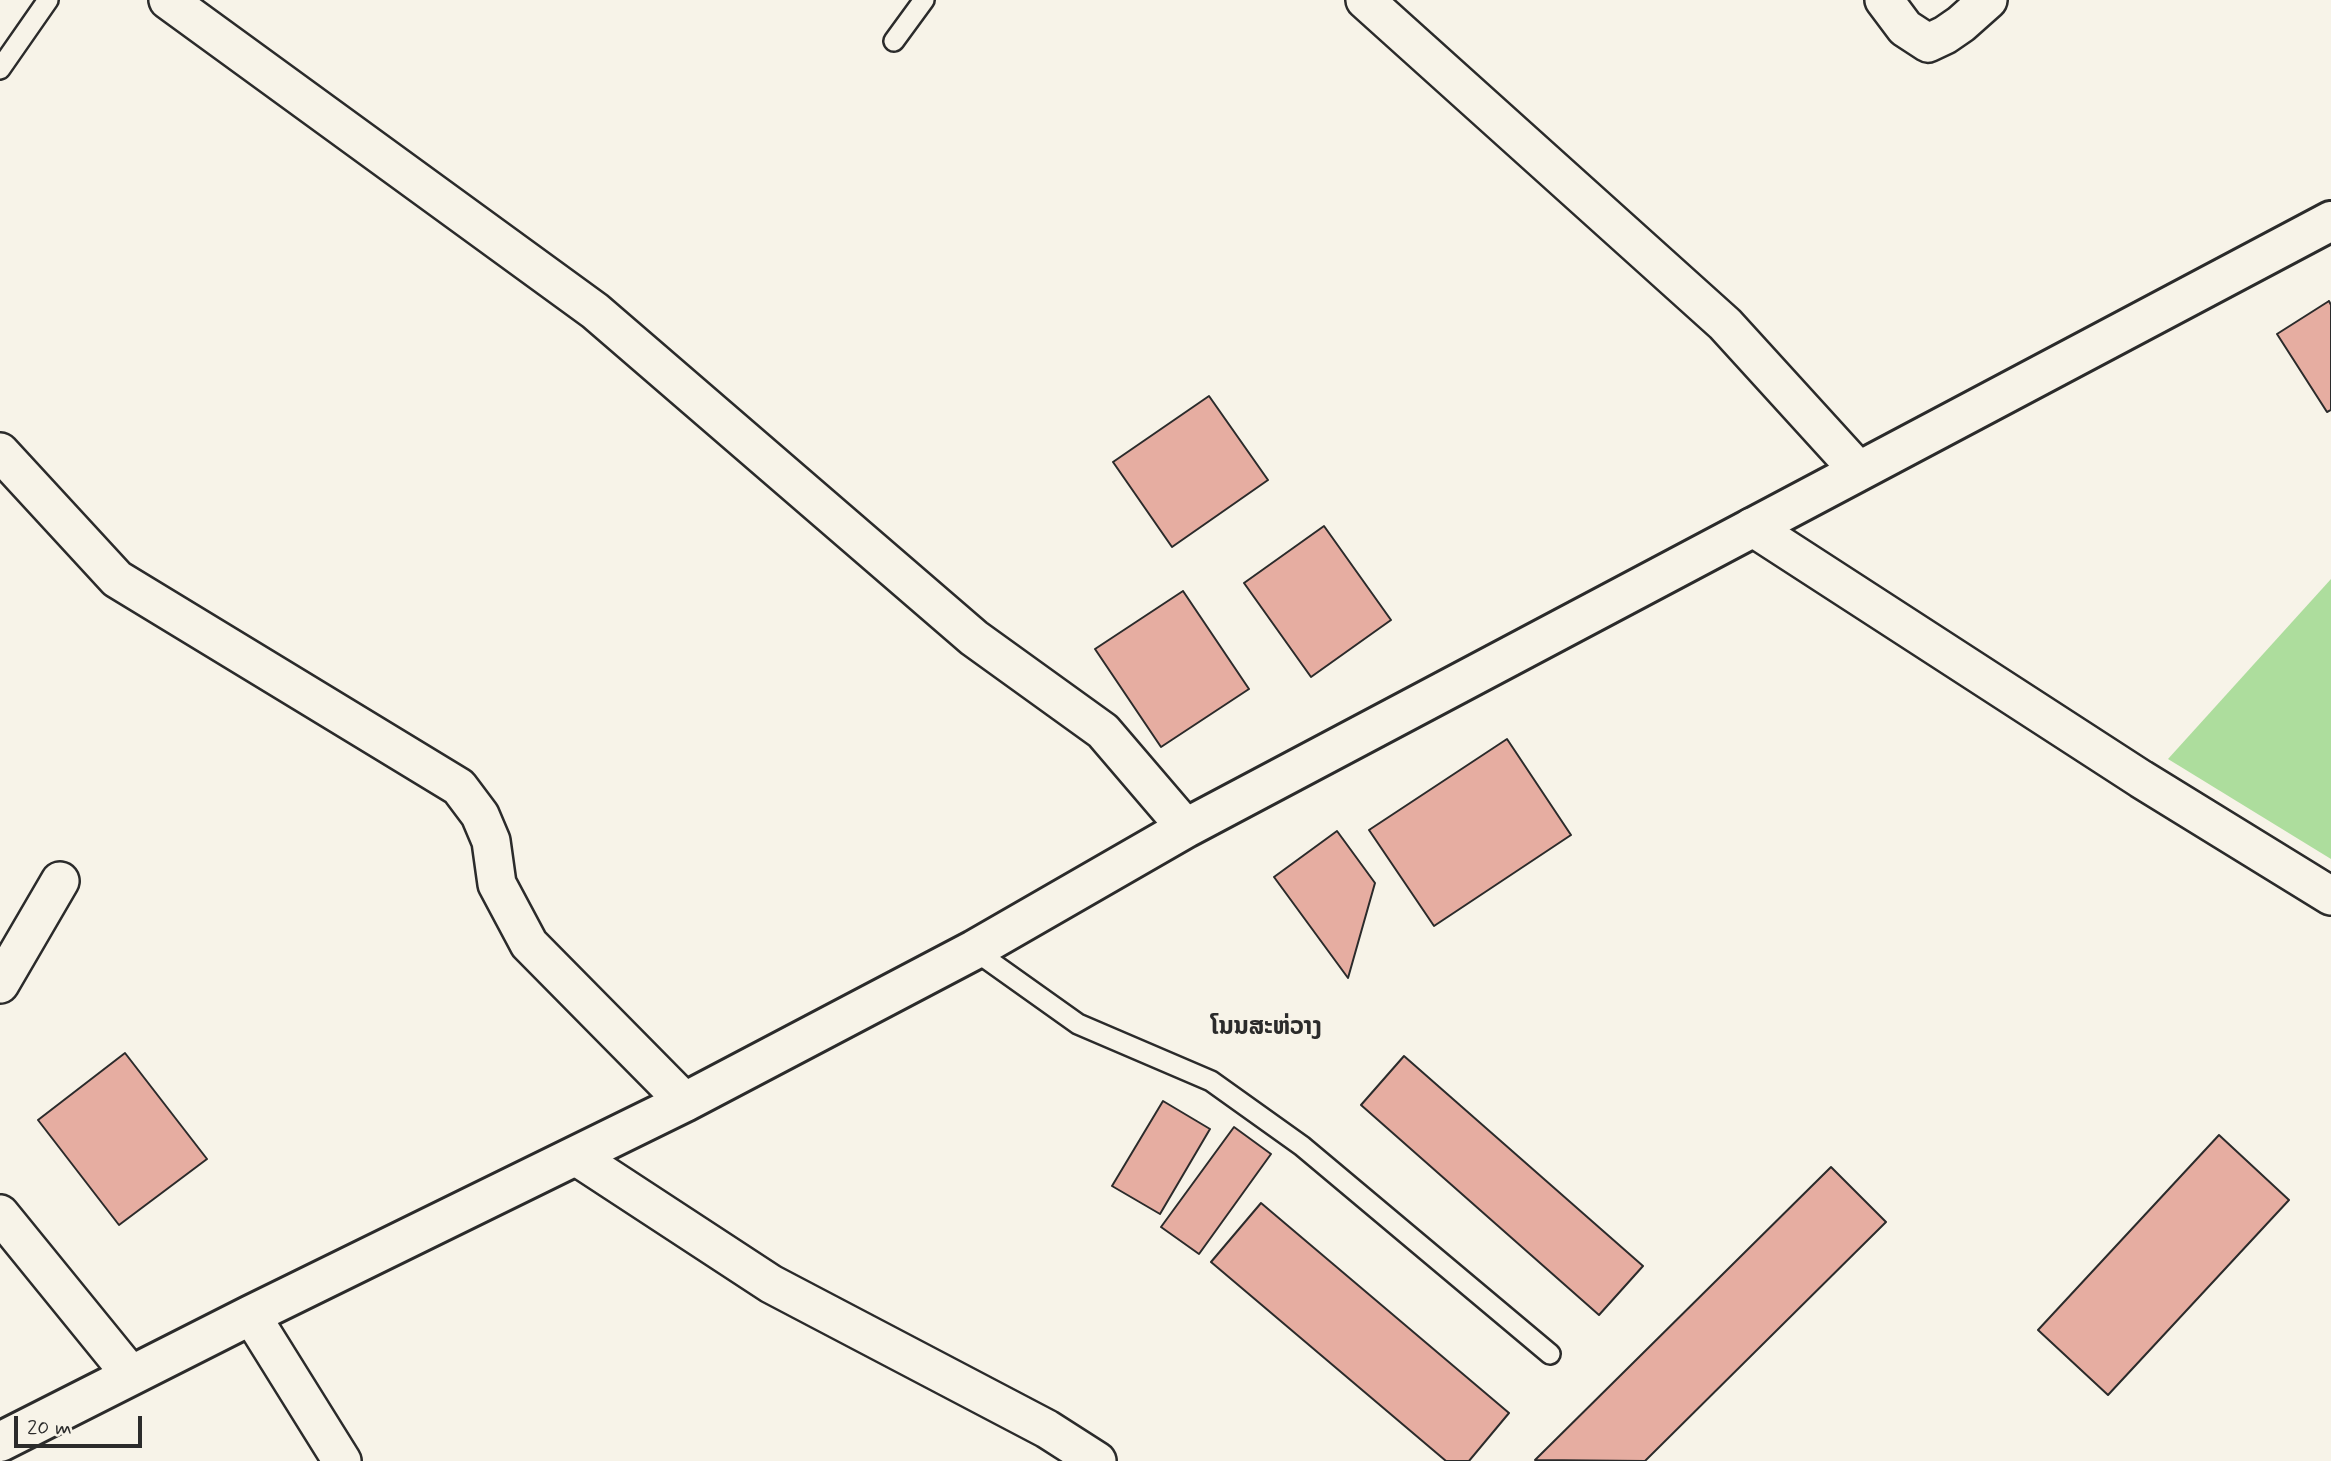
<!DOCTYPE html>
<html>
<head>
<meta charset="utf-8">
<style>
  body { margin:0 }
  #map { position:relative; width:2331px; height:1461px; overflow:hidden; background:#f7f3e8; font-family:Mynerve,sans-serif }
  canvas { display:block }
  .scale { position:absolute; left:14px; top:1416px; width:128px; height:32px; box-sizing:border-box; border:4px solid #2b2b2b; border-top:0; padding-left:9px; font-size:21px; line-height:24px; white-space:nowrap; color:#2b2b2b; -webkit-text-stroke:5px #f7f3e8; paint-order:stroke }
</style>
</head>
<body>
<div id="map">
<canvas width="2331" height="1461"></canvas>
<div class="scale">20 m</div>
</div>
<script>
const ctx = document.querySelector('canvas').getContext('2d');
ctx.lineJoin = 'round';
function paint(path, color) { ctx.fillStyle = color; ctx.fill(path, 'evenodd'); }
const shape = rows => new Path2D(rows.map(r => 'M' + r).join(''));
function strokePath(path, color, width, dash) { ctx.strokeStyle = color; ctx.lineWidth = width; ctx.lineCap = dash ? 'butt' : 'round'; ctx.setLineDash(dash || []); ctx.stroke(path); }
function label(font, color, halo, rows, align = 'center') {
  ctx.font = font + ' Mynerve,"Noto Sans Lao",sans-serif'; ctx.lineWidth = 5; ctx.setLineDash([]); ctx.textBaseline = 'middle'; ctx.strokeStyle = halo; ctx.fillStyle = color; for (const [text, x, y, turn = 0] of rows) {
    ctx.save(); ctx.translate(x, y); ctx.rotate((+turn || 0) * Math.PI / 180); ctx.textAlign = isNaN(turn) ? turn : align; if (halo) ctx.strokeText(text, 0, 0); ctx.fillText(text, 0, 0); ctx.restore();
  }
}
paint(shape([
  [2331,579,2331,859,2168,759]
]), '#addd9d');
const building = shape([
  [2329,301,2331,305,2331,410,2327,412,2277,334,2329,301],
  [1209,396,1268,480,1172,547,1113,462,1209,396],
  [1324,526,1391,620,1311,677,1244,583,1324,526],
  [1183,591,1249,689,1161,747,1095,649,1183,591],
  [1507,739,1571,835,1434,926,1369,830,1507,739],
  [1337,831,1375,883,1348,978,1274,877,1337,831],
  [125,1053,207,1159,119,1225,38,1120,125,1053],
  [1404,1056,1643,1266,1599,1315,1361,1105,1404,1056],
  [1163,1101,1210,1129,1160,1214,1112,1186,1163,1101],
  [1234,1127,1271,1154,1199,1254,1161,1227,1234,1127],
  [2219,1135,2289,1200,2108,1395,2038,1330,2219,1135],
  [1831,1167,1886,1222,1645,1461,1535,1460,1831,1167],
  [1261,1203,1509,1413,1469,1461,1446,1461,1211,1262,1261,1203]
]);
paint(building, '#e6ada1');
strokePath(building, '#2b2b2b', 2);
const service = shape([
  [894,41,924,0],
  [0,69,48,0],
  [974,950,1078,1024,1211,1081,1302,1146,1550,1354]
]);
const minor = shape([
  [168,0,595,311,974,638,1103,731,1186,828],
  [1365,0,1725,324,1858,470],
  [1884,0,1905,28,1928,43,1945,35,1961,24,1988,0],
  [0,452,117,579,459,787,480,815,491,841,497,884,529,944,685,1102],
  [1752,527,2141,779,2331,896],
  [0,984,60,881],
  [577,1157,771,1284,1047,1429,1097,1461],
  [0,1214,131,1375],
  [251,1315,342,1461]
]);
const secondary = shape([
  [0,1442,251,1315,685,1102,974,950,1186,828,2331,221]
]);
strokePath(service, '#2b2b2b', 24);
strokePath(minor, '#2b2b2b', 42);
strokePath(secondary, '#2b2b2b', 44);
strokePath(service, '#f7f3e8', 19);
strokePath(minor, '#f7f3e8', 37);
strokePath(secondary, '#f7f3e8', 38);
label('bold 24px', '#2b2b2b', '#f7f3e8', [
  ["ໂນນສະຫ່ວາງ",1266,1029]
]);
</script>
</body>
</html>
